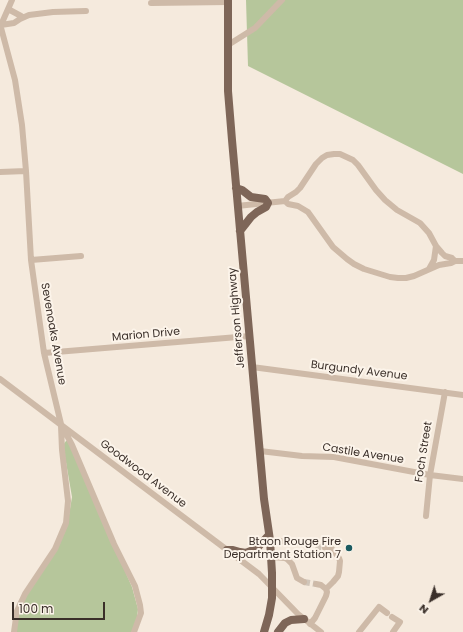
<!DOCTYPE html>
<html>
<head>
<meta charset="utf-8">
<style>
  body { margin:0 }
  #map { position:relative; width:463px; height:632px; overflow:hidden; background:#f5eadd; font-family:Poppins,sans-serif }
  canvas { display:block }
  .north { position:absolute; left:411px; top:580px; width:40px; height:40px; -webkit-text-stroke:3px #fcf4ea; paint-order:stroke; rotate:219deg; font-size:11px; font-weight:700; line-height:16px; text-align:center; color:#3a2f29 }
  .north::after { content:''; display:block; margin:auto; width:14px; height:18px; background:#3a2f29; clip-path:polygon(50% 0,100% 100%,50% 72%,0 100%) }
  .scale { position:absolute; left:12px; top:602px; width:93px; height:18px; box-sizing:border-box; border:2px solid #3a2f29; border-top:0; padding-left:5px; font-size:12px; line-height:14px; white-space:nowrap; color:#3a2f29; -webkit-text-stroke:3px #fcf4ea; paint-order:stroke }
</style>
</head>
<body>
<div id="map">
<canvas width="463" height="632"></canvas>
<div class="north">N</div>
<div class="scale">100 m</div>
</div>
<script>
const ctx = document.querySelector('canvas').getContext('2d');
ctx.lineJoin = 'round';
function paint(path, color) { ctx.fillStyle = color; ctx.fill(path, 'evenodd'); }
const shape = rows => new Path2D(rows.map(r => 'M' + r).join(''));
function strokePath(path, color, width, dash) { ctx.strokeStyle = color; ctx.lineWidth = width; ctx.lineCap = dash ? 'butt' : 'round'; ctx.setLineDash(dash || []); ctx.stroke(path); }
function label(font, color, halo, rows, align = 'center') {
  ctx.font = font + ' Poppins,sans-serif'; ctx.lineWidth = 4; ctx.setLineDash([]); ctx.textBaseline = 'middle'; ctx.strokeStyle = halo; ctx.fillStyle = color; for (const [text, x, y, turn = 0] of rows) {
    ctx.save(); ctx.translate(x, y); ctx.rotate((+turn || 0) * Math.PI / 180); ctx.textAlign = isNaN(turn) ? turn : align; if (halo) ctx.strokeText(text, 0, 0); ctx.fillText(text, 0, 0); ctx.restore();
  }
}
paint(shape([
  [246,0,463,0,463,174,248,66],
  [66,441,68,441,132,587,138,609,137,619,132,632,16,632,18,617,26,596,58,547,67,527,72,497,63,445]
]), '#b6c69b');
strokePath(shape([
  [307,544,325,548],
  [304,582,316,584]
]), '#d0c5b9', 6, [6, 3]);
strokePath(shape([
  [151,3,228,2],
  [8,9,21,16,20,19],
  [0,24,15,80,22,125,26,171,31,260,44,353,61,424,72,445,114,544,135,586,140,605,141,613,134,632],
  [1,25,14,23,20,19,29,15,53,12,86,11],
  [1,25,12,0],
  [228,45,255,28,282,0],
  [0,172,26,171],
  [285,201,288,197,296,192,300,188,316,164,322,158,327,155,334,154,340,154,353,160,358,165,376,190,385,200,397,210,420,223,429,233,436,246,442,253,445,256,452,258,455,261],
  [237,206,285,201,288,204,298,206,308,212,333,247,347,259,354,264,364,269,390,277,398,278,406,278,414,276,439,265,451,263,455,261,463,261],
  [31,260,81,256],
  [429,269,434,260,436,246],
  [44,353,250,336],
  [252,367,463,395],
  [0,379,259,574,298,614,321,632],
  [260,451,302,456,334,457,430,475,463,479],
  [426,516,430,475,445,392],
  [270,540,307,544],
  [271,557,285,558,287,559,292,564,297,578,304,582],
  [316,584,321,585,326,589],
  [392,617,400,622,393,632],
  [310,624,315,618,326,596,327,592,326,589,333,582,338,576,339,572,340,561,339,558,332,549,325,548],
  [14,632,17,611,25,594,55,549,66,523,68,501,62,450,61,426],
  [359,632,379,607,387,613]
]), '#cebaa8', 6);
strokePath(shape([
  [228,0,228,91,232,140,264,499,270,540,272,573,272,598,269,615,264,632],
  [236,188,242,190,251,197,265,199,268,203,266,207,257,212,251,217,240,231],
  [227,550,233,550,240,552,246,553,253,550,258,547,269,535],
  [278,632,285,623,291,620,304,619]
]), '#7e6658', 8);
for (const [x, y, r, color] of [
  [349,548,4,"#1a5a60"]
]) { const dot = new Path2D(); dot.arc(x, y, r, 0, 2 * Math.PI); ctx.fillStyle = color; ctx.fill(dot); strokePath(dot, '#fcf4ea', 1.5); }
label('11px', '#3a2f29', '#fcf4ea', [
  ["Jefferson Highway",237,318,-95],
  ["Sevenoaks Avenue",53,334,80],
  ["Marion Drive",146,335,-5],
  ["Burgundy Avenue",359,371,7],
  ["Foch Street",424,452,-81],
  ["Castile Avenue",363,454,9],
  ["Goodwood Avenue",143,474,37]
]);
label('11px', '#3a2f29', '#fcf4ea', [
  ["Btaon Rouge Fire",341,542],
  ["Department Station 7",341,555]
], 'right');
</script>
</body>
</html>
